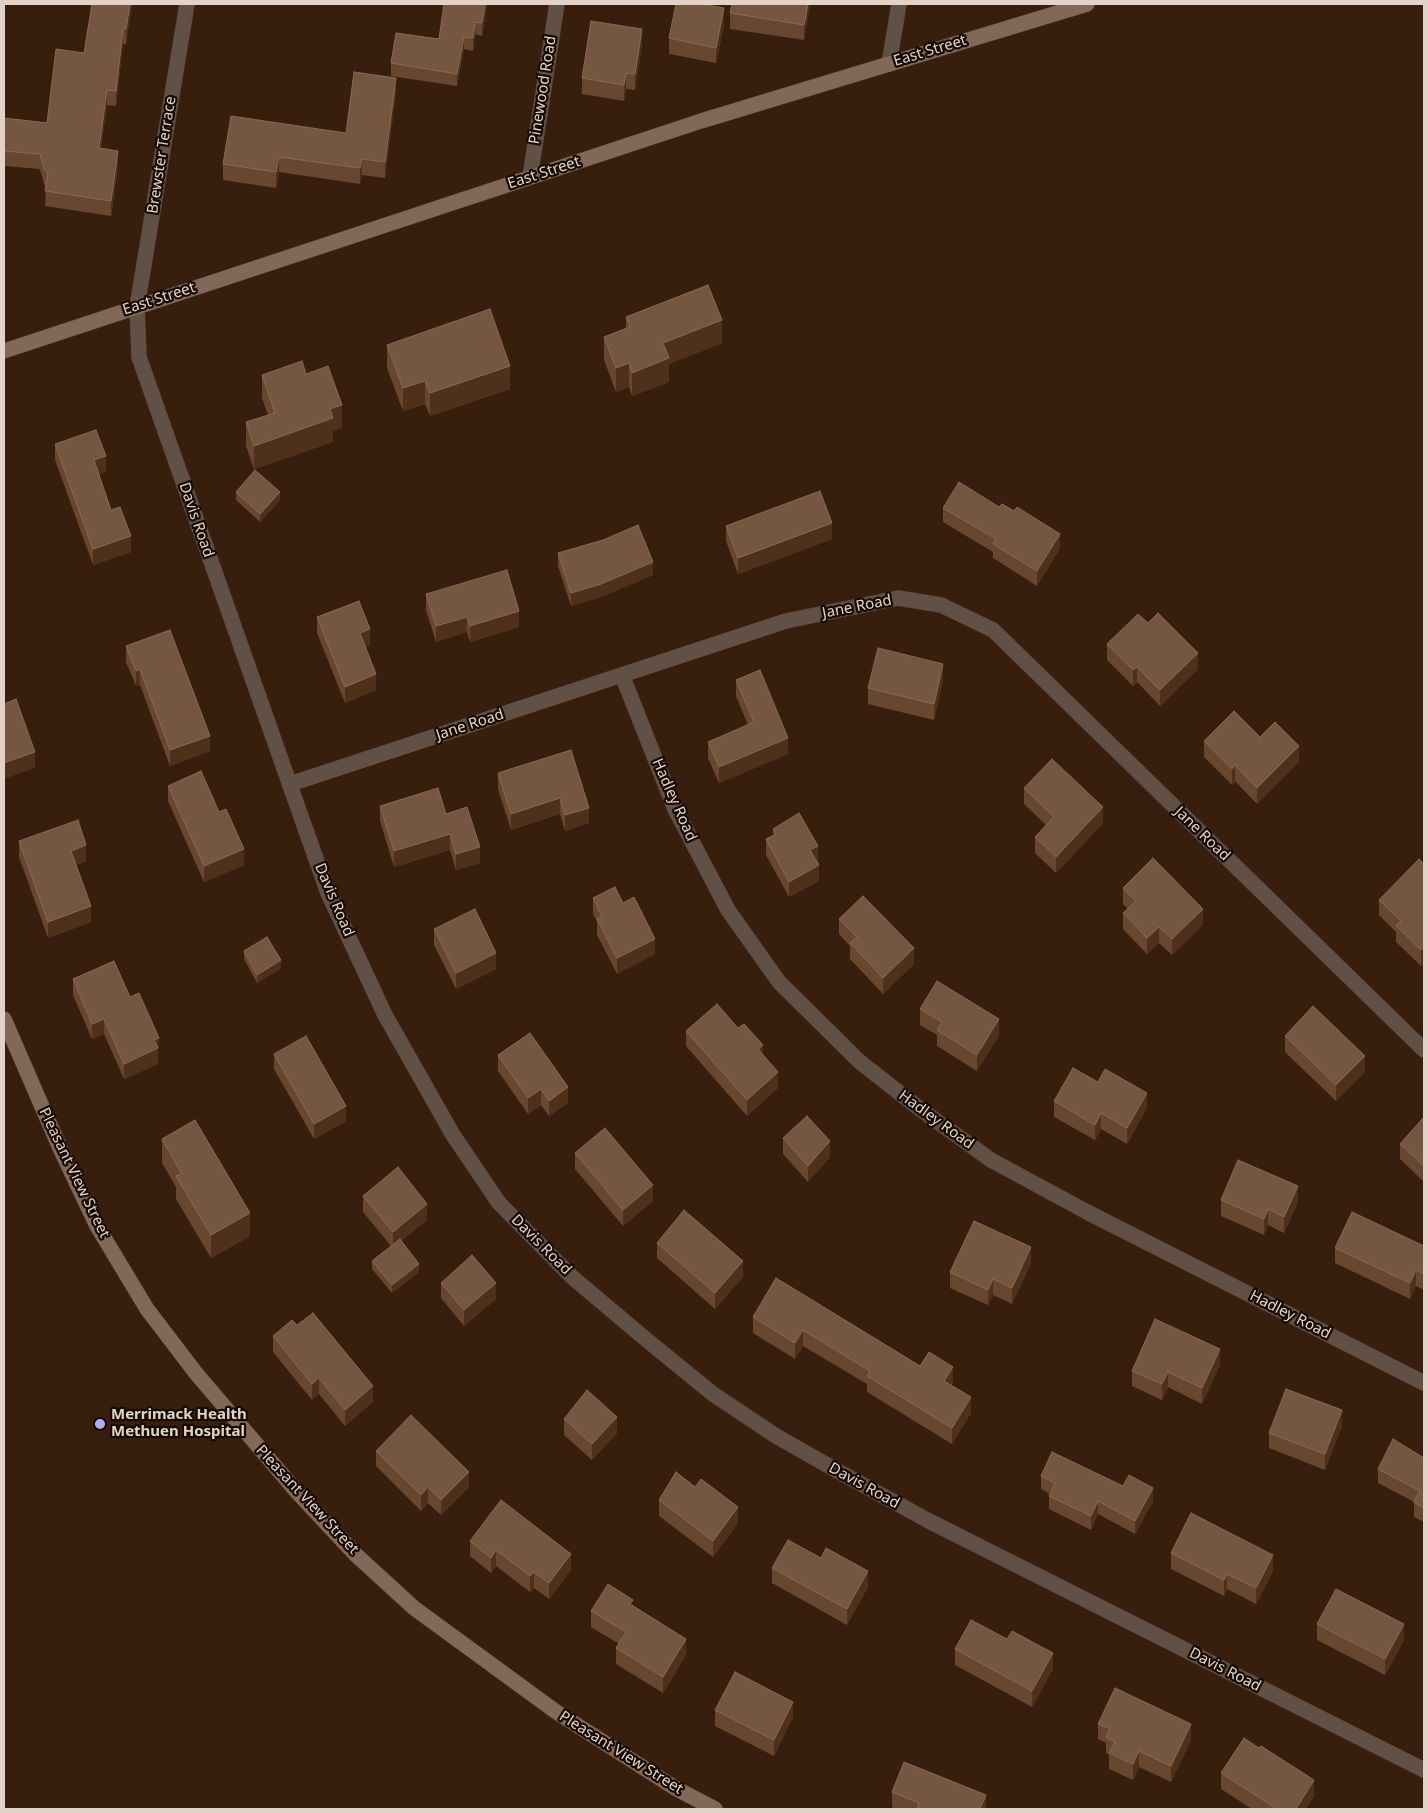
<!DOCTYPE html>
<html>
<head>
<meta charset="utf-8">
<style>
  body { margin:0 }
  #map { position:relative; width:1428px; height:1813px; overflow:hidden; background:#371e0d; font-family:"Noto Sans",sans-serif }
  canvas { display:block }
  .frame { position:absolute; inset:0; border:5px solid #e3d2c7; pointer-events:none }
</style>
</head>
<body>
<div id="map">
<canvas width="1428" height="1813"></canvas>
<div class="frame"></div>
</div>
<script>
const ctx = document.querySelector('canvas').getContext('2d');
ctx.lineJoin = 'round';
const shape = rows => new Path2D(rows.map(r => 'M' + r).join(''));
function strokePath(path, color, width, dash) { ctx.strokeStyle = color; ctx.lineWidth = width; ctx.lineCap = dash ? 'butt' : 'round'; ctx.setLineDash(dash || []); ctx.stroke(path); }
function paint(path, color) { ctx.fillStyle = color; ctx.fill(path, 'evenodd'); }
function label(font, color, halo, rows, align = 'center') {
  ctx.font = font + ' "Noto Sans",sans-serif'; ctx.lineWidth = 4.5; ctx.setLineDash([]); ctx.textBaseline = 'middle'; ctx.strokeStyle = halo; ctx.fillStyle = color; for (const [text, x, y, turn = 0] of rows) {
    ctx.save(); ctx.translate(x, y); ctx.rotate((+turn || 0) * Math.PI / 180); ctx.textAlign = isNaN(turn) ? turn : align; if (halo) ctx.strokeText(text, 0, 0); ctx.fillText(text, 0, 0); ctx.restore();
  }
}
const street = shape([
  [187,4,137,307,139,357,328,893,385,1015,453,1135,499,1203,572,1277,648,1341,713,1394,776,1436,843,1474,929,1521,1424,1770],
  [889,64,899,4],
  [530,177,557,4],
  [622,675,675,809,728,910,779,982,860,1062,920,1109,991,1160,1087,1212,1424,1383],
  [290,784,786,621,898,598,941,605,993,630,1424,1050]
]);
const secondary = shape([
  [4,351,701,121,1087,4],
  [4,1019,60,1148,97,1226,147,1309,195,1372,297,1492,355,1554,414,1608,555,1711,675,1788,715,1809]
]);
strokePath(street, '#533b2b', 16);
strokePath(secondary, '#533b2b', 16);
strokePath(street, '#615046', 15);
strokePath(secondary, '#826858', 15);
paint(shape([
  [92,4,132,4,126,44,123,44,116,106,107,105,101,148,118,166,111,216,45,206,46,186,44,184,40,169,4,166,4,118,47,123,84,53],
  [487,4,482,36,475,34,473,51,464,49,457,86,391,76,391,63,439,39],
  [810,4,804,40,730,29,730,13],
  [724,24,716,63,669,54,669,38],
  [642,45,635,90,626,89,624,101,582,94,582,78],
  [396,93,385,178,362,175,360,184,279,172,276,188,223,180,223,164,346,133],
  [626,317,722,343,669,364,669,382,632,396,629,387,616,392,604,360,604,337,626,328],
  [387,345,510,389,430,416,425,404,403,411,387,368],
  [306,374,342,428,333,431,333,442,254,469,246,446,246,422,268,415,262,398,262,375],
  [55,444,106,472,99,474,111,510,131,552,93,565,55,460],
  [236,492,280,500,260,522,236,500],
  [943,508,1060,548,1037,586,993,558,993,552,943,522],
  [726,526,832,539,738,574,726,541],
  [558,553,653,575,601,597,571,606,558,566],
  [426,594,519,627,470,642,467,632,436,642,426,610],
  [317,617,370,645,365,647,376,690,345,703,317,633],
  [1148,623,1198,669,1160,706,1137,682,1133,686,1107,660,1107,644],
  [126,646,210,751,170,766,140,685,136,686,126,662],
  [943,679,934,720,868,704,868,688],
  [736,680,788,754,719,783,708,758,708,742,748,725,736,696],
  [1260,737,1299,762,1257,804,1235,781,1232,785,1204,757,1204,741],
  [571,750,589,823,565,831,560,814,511,830,498,789,498,773],
  [168,786,219,812,244,865,204,882,168,801],
  [1024,788,1103,823,1056,873,1035,853,1035,837,1046,825,1024,804],
  [380,806,446,814,480,863,456,870,450,850,394,867,380,821],
  [773,829,818,862,819,881,789,897,766,855,766,839,773,836],
  [19,841,86,861,76,865,91,922,48,938,19,857],
  [1424,864,1424,963,1421,966,1396,942,1396,932,1379,915,1379,900],
  [1123,888,1203,925,1172,955,1159,943,1147,954,1123,929,1123,913,1128,909,1123,904],
  [593,898,623,903,655,954,617,974,597,935,597,921,593,914],
  [839,919,914,964,883,994,850,959,850,946,839,934],
  [434,929,496,969,456,989,434,945],
  [244,951,281,968,257,983,244,959],
  [73,979,130,997,159,1054,158,1054,158,1064,124,1079,104,1034,92,1039,73,995],
  [920,1009,999,1035,977,1071,937,1046,937,1035,920,1025],
  [738,1028,763,1055,778,1088,747,1116,686,1046,686,1031],
  [1285,1036,1365,1072,1336,1101,1285,1052],
  [274,1054,346,1121,314,1139,274,1069],
  [498,1055,568,1103,549,1116,541,1105,528,1114,498,1071],
  [1098,1082,1147,1108,1127,1144,1101,1129,1095,1140,1054,1117,1054,1101],
  [1424,1117,1424,1182,1400,1159,1400,1144],
  [783,1138,830,1157,808,1182,783,1154],
  [162,1139,250,1236,211,1258,176,1199,176,1187,162,1163],
  [575,1153,653,1201,623,1226,575,1169],
  [363,1196,427,1220,401,1241,419,1272,392,1293,372,1269,372,1261,391,1246,363,1212],
  [1221,1200,1298,1202,1284,1233,1268,1225,1264,1235,1221,1216],
  [657,1243,743,1277,715,1309,657,1258],
  [1424,1246,1424,1290,1416,1286,1410,1299,1335,1263,1335,1248],
  [1031,1263,1012,1304,993,1295,988,1305,950,1288,950,1272],
  [776,1278,920,1366,953,1382,951,1386,971,1413,952,1444,867,1392,867,1384,803,1346,795,1359,753,1333,753,1317],
  [441,1283,496,1299,464,1326,441,1298],
  [297,1325,373,1402,345,1426,319,1394,312,1400,273,1352,273,1336],
  [1220,1365,1202,1404,1168,1387,1162,1400,1132,1386,1132,1371],
  [564,1419,617,1433,592,1460,564,1435],
  [1342,1426,1325,1470,1269,1448,1269,1433],
  [376,1451,469,1487,441,1515,428,1503,421,1511,376,1466],
  [1424,1458,1424,1522,1414,1517,1414,1502,1378,1483,1378,1469],
  [1041,1476,1123,1486,1153,1501,1135,1534,1098,1514,1091,1530,1049,1509,1049,1496,1050,1494,1041,1489],
  [659,1500,738,1523,713,1557,659,1516],
  [470,1541,571,1570,549,1599,534,1588,530,1592,496,1566,491,1573,470,1556],
  [1171,1553,1273,1571,1256,1604,1227,1589,1224,1596,1171,1569],
  [821,1558,868,1587,847,1625,772,1583,772,1568],
  [633,1606,686,1655,663,1693,616,1664,616,1648,619,1644,591,1627,591,1611],
  [1317,1624,1404,1640,1385,1675,1317,1640],
  [955,1649,1053,1669,1032,1707,955,1665],
  [715,1710,793,1717,774,1756,715,1726],
  [1098,1724,1191,1740,1171,1782,1139,1767,1133,1780,1109,1769,1109,1755,1106,1753,1106,1743,1098,1739],
  [1259,1748,1314,1796,1306,1809,1252,1809,1221,1789,1221,1773],
  [892,1792,986,1809,896,1809,892,1807]
]), '#684730');
paint(shape([
  [130,4,132,4,126,44,126,29],
  [485,4,487,4,482,36,482,23],
  [808,4,810,4,804,40,804,25],
  [724,8,724,24,716,63,716,48],
  [475,22,475,34,473,51,473,38],
  [123,29,123,44,116,106,116,91],
  [642,29,642,45,635,90,635,74],
  [464,37,464,49,457,86,457,74],
  [626,73,626,89,624,101,624,85],
  [396,78,396,93,385,178,385,162],
  [107,90,107,105,99,163,99,148],
  [118,151,118,166,111,216,111,201],
  [279,157,279,172,276,188,276,172],
  [362,159,362,175,360,184,360,168],
  [722,320,722,343,669,364,669,382,632,396,632,373,663,343],
  [629,363,629,387,616,392,616,368],
  [510,366,510,389,430,416,430,393],
  [425,381,425,404,403,411,403,388],
  [342,405,342,428,333,431,333,442,254,469,254,446,330,409],
  [106,456,106,472,94,476,94,460],
  [280,492,280,500,260,522,260,514],
  [832,523,832,539,738,574,738,558],
  [1060,534,1060,548,1037,586,1037,571],
  [131,536,131,552,93,565,93,549],
  [653,562,653,575,601,597,571,606,571,593],
  [519,611,519,627,470,642,470,626],
  [467,617,467,632,436,642,436,626],
  [370,629,370,645,360,649,360,633],
  [1198,653,1198,669,1160,706,1160,690],
  [943,664,943,679,934,720,934,704],
  [1137,667,1137,682,1133,686,1133,670],
  [140,669,140,685,136,686,136,671],
  [376,674,376,690,345,703,345,687],
  [210,736,210,751,170,766,170,750],
  [788,738,788,754,719,783,719,767],
  [1299,746,1299,762,1257,804,1257,788],
  [35,752,35,768,4,779,4,763],
  [1235,765,1235,781,1232,785,1232,769],
  [560,798,560,814,511,830,511,814],
  [1103,807,1103,823,1056,873,1056,857],
  [589,808,589,823,565,831,565,815],
  [450,834,450,850,394,867,394,851],
  [86,845,86,861,71,866,71,851],
  [818,846,818,862,810,866,810,850],
  [480,847,480,863,456,870,456,854],
  [244,849,244,865,204,882,204,866],
  [819,865,819,881,789,897,789,882],
  [91,906,91,922,48,938,48,922],
  [1203,909,1203,925,1172,955,1172,939],
  [1159,927,1159,943,1147,954,1147,938],
  [655,939,655,954,617,974,617,958],
  [1424,947,1424,963,1421,966,1421,950],
  [914,948,914,964,883,994,883,978],
  [496,953,496,969,456,989,456,973],
  [281,960,281,968,257,983,257,975],
  [104,1019,104,1034,92,1039,92,1024],
  [999,1019,999,1035,977,1071,977,1055],
  [159,1038,158,1064,124,1079,124,1064,154,1040],
  [763,1045,763,1061,758,1049],
  [1365,1056,1365,1072,1336,1101,1336,1085],
  [778,1072,778,1088,747,1116,747,1100],
  [568,1087,568,1103,549,1116,549,1101],
  [541,1089,541,1105,528,1114,528,1098],
  [1147,1093,1147,1108,1127,1144,1127,1128],
  [346,1106,346,1121,314,1139,314,1124],
  [1101,1113,1101,1129,1095,1140,1095,1125],
  [830,1141,830,1157,808,1182,808,1166],
  [653,1185,653,1201,623,1226,623,1210],
  [1298,1186,1298,1202,1284,1233,1284,1217],
  [427,1204,427,1220,393,1248,393,1232],
  [1268,1209,1268,1225,1264,1235,1264,1219],
  [250,1213,250,1236,211,1258,211,1235],
  [1031,1247,1031,1263,1012,1304,1012,1288],
  [743,1261,743,1277,715,1309,715,1293],
  [419,1264,419,1272,392,1293,392,1285],
  [1416,1270,1416,1286,1410,1299,1410,1283],
  [993,1279,993,1295,988,1305,988,1290],
  [496,1283,496,1299,464,1326,464,1310],
  [803,1330,803,1346,795,1359,795,1343],
  [1220,1349,1220,1365,1202,1404,1202,1388],
  [953,1367,953,1382,944,1397,944,1381],
  [1168,1372,1168,1387,1162,1400,1162,1384],
  [319,1378,319,1394,312,1400,312,1384],
  [373,1386,373,1402,345,1426,345,1410],
  [971,1397,971,1413,952,1444,952,1428],
  [1342,1410,1342,1426,1325,1470,1325,1454],
  [617,1417,617,1433,592,1460,592,1444],
  [469,1472,469,1487,441,1515,441,1500],
  [428,1487,428,1503,421,1511,421,1495],
  [1153,1488,1153,1501,1135,1534,1135,1521],
  [1098,1501,1098,1514,1091,1530,1091,1516],
  [738,1507,738,1523,713,1557,713,1541],
  [496,1550,496,1566,491,1573,491,1558],
  [571,1554,571,1570,549,1599,549,1583],
  [1273,1555,1273,1571,1256,1604,1256,1588],
  [868,1571,868,1587,847,1625,847,1609],
  [534,1572,534,1588,530,1592,530,1576],
  [1227,1574,1227,1589,1224,1596,1224,1580],
  [1404,1624,1404,1640,1385,1675,1385,1659],
  [686,1639,686,1655,663,1693,663,1677],
  [1053,1653,1053,1669,1032,1707,1032,1691],
  [793,1702,793,1717,774,1756,774,1740],
  [1191,1724,1191,1740,1171,1782,1171,1766],
  [1139,1751,1139,1767,1133,1780,1133,1764],
  [1314,1780,1314,1796,1306,1809,1296,1809],
  [986,1795,986,1809,980,1809]
]), '#4f311b');
const building = shape([
  [92,4,130,4,126,29,123,29,116,91,107,90,99,148,118,151,111,201,45,191,48,173,44,169,40,154,4,151,4,118,47,123,56,49,84,53,92,4],
  [444,4,485,4,482,23,475,22,473,38,464,37,457,74,391,63,396,33,439,39,444,4],
  [676,4,702,4,724,8,716,48,669,38,676,4],
  [732,4,808,4,804,25,730,13,732,4],
  [591,21,642,29,635,74,626,73,624,85,582,78,591,21],
  [354,72,396,78,385,162,362,159,360,168,279,157,276,172,223,164,231,116,346,133,354,72],
  [708,285,722,320,663,343,669,358,632,373,629,363,616,368,604,337,630,327,626,317,708,285],
  [490,309,510,366,430,393,425,381,403,388,387,345,490,309],
  [302,361,306,374,328,366,342,405,330,409,333,418,254,446,246,422,275,413,262,375,302,361],
  [96,430,106,456,94,460,111,510,120,507,131,536,93,549,55,444,96,430],
  [255,470,280,492,260,514,236,492,255,470],
  [959,482,999,507,1002,504,1014,511,1017,507,1060,534,1037,571,993,544,996,539,943,508,959,482],
  [820,491,832,523,738,558,726,526,820,491],
  [638,525,653,562,601,584,571,593,558,553,603,540,638,525],
  [507,570,519,611,470,626,467,617,436,626,426,594,507,570],
  [359,601,370,629,360,633,376,674,345,687,317,617,359,601],
  [1158,613,1198,653,1160,690,1137,667,1133,670,1107,644,1138,614,1148,623,1158,613],
  [170,630,210,736,170,750,140,669,136,671,126,646,170,630],
  [878,648,943,664,934,704,868,688,878,648],
  [760,670,788,738,719,767,708,742,754,722,736,680,760,670],
  [16,699,35,752,4,763,4,704,16,699],
  [1234,711,1260,737,1275,722,1299,746,1257,788,1235,765,1232,769,1204,741,1234,711],
  [571,750,589,808,565,815,560,798,511,814,498,773,571,750],
  [1052,759,1103,807,1056,857,1035,837,1054,817,1024,788,1052,759],
  [201,771,219,812,226,809,244,849,204,866,168,786,201,771],
  [438,788,446,814,467,807,480,847,456,854,450,834,394,851,380,806,438,788],
  [799,813,818,846,810,850,819,865,789,882,766,839,776,834,773,829,799,813],
  [78,820,86,845,71,851,91,906,48,922,19,841,78,820],
  [1153,858,1203,909,1172,939,1159,927,1147,938,1123,913,1136,901,1123,888,1153,858],
  [1419,859,1424,864,1424,947,1421,950,1396,926,1401,921,1379,900,1419,859],
  [615,887,623,903,634,897,655,939,617,958,597,919,602,916,593,898,615,887],
  [863,896,914,948,883,978,850,943,857,937,839,919,863,896],
  [475,909,496,953,456,973,434,929,475,909],
  [267,937,281,960,257,975,244,951,267,937],
  [114,961,130,997,139,993,159,1038,154,1040,158,1048,124,1064,104,1019,92,1024,73,979,114,961],
  [937,981,999,1019,977,1055,937,1030,942,1022,920,1009,937,981],
  [717,1004,738,1028,744,1024,763,1045,758,1049,778,1072,747,1100,686,1031,717,1004],
  [1313,1006,1365,1056,1336,1085,1285,1036,1313,1006],
  [530,1033,568,1087,549,1101,541,1089,528,1098,498,1055,530,1033],
  [306,1036,346,1106,314,1124,274,1054,306,1036],
  [1073,1068,1098,1082,1105,1069,1147,1093,1127,1128,1101,1113,1095,1125,1054,1101,1073,1068],
  [807,1116,830,1141,808,1166,783,1138,807,1116],
  [1424,1117,1424,1166,1400,1144,1424,1117],
  [195,1120,250,1213,211,1235,176,1176,182,1174,162,1139,195,1120],
  [605,1128,653,1185,623,1210,575,1153,605,1128],
  [1238,1160,1298,1186,1284,1217,1268,1209,1264,1219,1221,1200,1238,1160],
  [398,1167,427,1204,393,1232,363,1196,398,1167],
  [684,1210,743,1261,715,1293,657,1243,684,1210],
  [1352,1212,1424,1246,1424,1274,1416,1270,1410,1283,1335,1248,1352,1212],
  [974,1221,1031,1247,1012,1288,993,1279,988,1290,950,1272,974,1221],
  [400,1239,419,1264,392,1285,372,1261,400,1239],
  [472,1255,496,1283,464,1310,441,1283,472,1255],
  [776,1278,920,1366,929,1352,953,1367,944,1381,971,1397,952,1428,867,1376,870,1371,803,1330,795,1343,753,1317,776,1278],
  [313,1313,373,1386,345,1410,319,1378,312,1384,273,1336,292,1320,297,1325,313,1313],
  [1155,1319,1220,1349,1202,1388,1168,1372,1162,1384,1132,1371,1155,1319],
  [1286,1389,1342,1410,1325,1454,1269,1433,1286,1389],
  [587,1390,617,1417,592,1444,564,1419,587,1390],
  [411,1415,469,1472,441,1500,428,1487,421,1495,376,1451,411,1415],
  [1393,1439,1424,1458,1424,1508,1414,1502,1420,1491,1378,1469,1393,1439],
  [1052,1452,1123,1486,1129,1475,1153,1488,1135,1521,1098,1501,1091,1516,1049,1496,1055,1483,1041,1476,1052,1452],
  [676,1472,695,1487,701,1479,738,1507,713,1541,659,1500,676,1472],
  [501,1500,571,1554,549,1583,534,1572,530,1576,496,1550,491,1558,470,1541,501,1500],
  [1191,1513,1273,1555,1256,1588,1227,1574,1224,1580,1171,1553,1191,1513],
  [788,1540,821,1558,826,1548,868,1571,847,1609,772,1568,788,1540],
  [608,1584,633,1600,630,1604,686,1639,663,1677,616,1648,626,1632,591,1611,608,1584],
  [1336,1589,1404,1624,1385,1659,1317,1624,1336,1589],
  [971,1620,1007,1639,1012,1631,1053,1653,1032,1691,955,1649,971,1620],
  [735,1672,793,1702,774,1740,715,1710,735,1672],
  [1115,1688,1191,1724,1171,1766,1139,1751,1133,1764,1109,1753,1115,1742,1106,1737,1110,1729,1098,1724,1115,1688],
  [1244,1738,1259,1748,1261,1746,1314,1780,1296,1809,1277,1809,1221,1773,1244,1738],
  [904,1762,986,1795,980,1809,917,1809,919,1803,892,1792,904,1762]
]);
paint(building, '#755641');
strokePath(building, '#876a56', 1);
for (const [x, y, r, color] of [
  [100,1424,6,"#b1adfa"]
]) { const dot = new Path2D(); dot.arc(x, y, r, 0, 2 * Math.PI); ctx.fillStyle = color; ctx.fill(dot); strokePath(dot, '#160b05', 2); }
label('15px', '#e3d2c7', '#160b05', [
  ["East Street",930,51,-17],
  ["Pinewood Road",543,90,-81],
  ["Brewster Terrace",162,155,-81],
  ["East Street",544,173,-18],
  ["East Street",159,299,-18],
  ["Davis Road",196,520,71],
  ["Jane Road",857,607,-11],
  ["Jane Road",470,725,-18],
  ["Hadley Road",674,800,66],
  ["Jane Road",1202,834,44],
  ["Davis Road",334,900,67],
  ["Hadley Road",936,1120,36],
  ["Pleasant View Street",74,1173,64],
  ["Davis Road",541,1245,45],
  ["Hadley Road",1290,1315,27],
  ["Davis Road",864,1486,29],
  ["Pleasant View Street",307,1500,47],
  ["Davis Road",1225,1670,27],
  ["Pleasant View Street",621,1753,32]
]);
label('bold 15px', '#e3d2c7', '#160b05', [
  ["Merrimack Health",111,1415],
  ["Methuen Hospital",111,1432]
], 'left');
</script>
</body>
</html>
